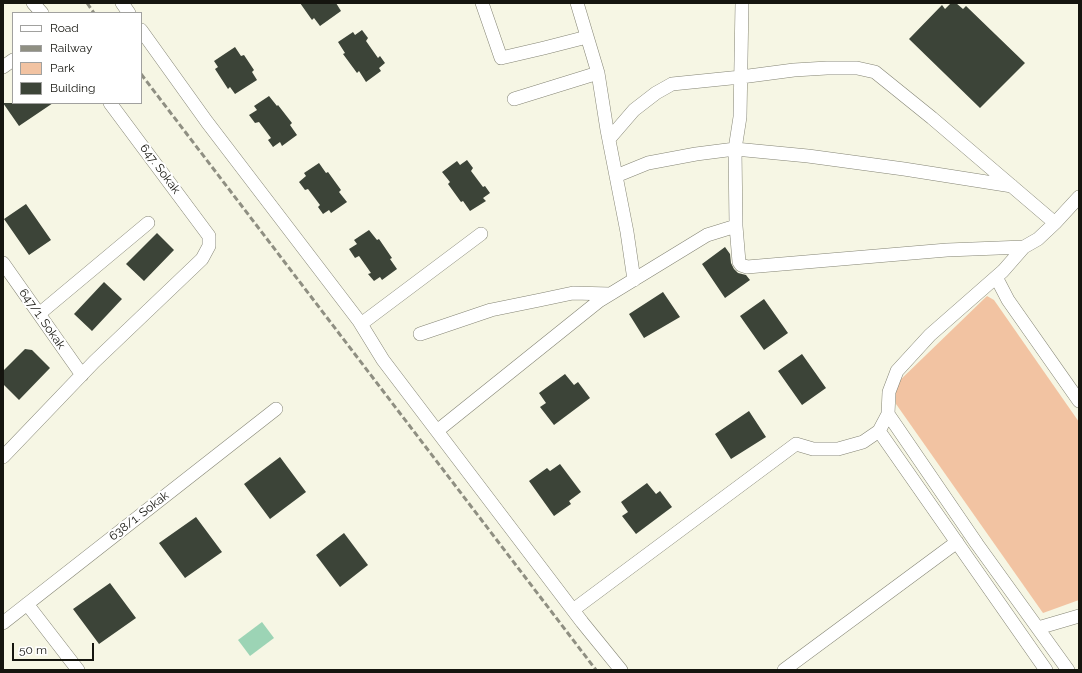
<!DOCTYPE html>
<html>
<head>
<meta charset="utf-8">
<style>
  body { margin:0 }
  #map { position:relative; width:1082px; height:673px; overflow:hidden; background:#f6f6e4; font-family:Raleway,sans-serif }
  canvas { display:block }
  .frame { position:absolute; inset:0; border:4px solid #15150f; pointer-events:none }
  .legend { position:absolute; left:12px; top:12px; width:130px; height:92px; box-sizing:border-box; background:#fff; border:1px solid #a1a19f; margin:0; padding:5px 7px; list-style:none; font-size:12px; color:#15150f }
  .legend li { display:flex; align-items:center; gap:8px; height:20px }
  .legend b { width:20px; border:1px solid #a1a19f }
  .scale { position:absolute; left:12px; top:643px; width:82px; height:18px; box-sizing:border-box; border:2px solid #15150f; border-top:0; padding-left:5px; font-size:12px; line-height:14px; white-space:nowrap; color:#15150f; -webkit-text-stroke:3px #fff; paint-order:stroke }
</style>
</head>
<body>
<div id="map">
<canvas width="1082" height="673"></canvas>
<div class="frame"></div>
<ul class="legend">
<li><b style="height:5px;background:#fff"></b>Road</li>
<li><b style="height:5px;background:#8f8f82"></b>Railway</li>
<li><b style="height:11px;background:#f2c3a2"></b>Park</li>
<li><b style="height:11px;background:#3c4438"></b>Building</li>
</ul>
<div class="scale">50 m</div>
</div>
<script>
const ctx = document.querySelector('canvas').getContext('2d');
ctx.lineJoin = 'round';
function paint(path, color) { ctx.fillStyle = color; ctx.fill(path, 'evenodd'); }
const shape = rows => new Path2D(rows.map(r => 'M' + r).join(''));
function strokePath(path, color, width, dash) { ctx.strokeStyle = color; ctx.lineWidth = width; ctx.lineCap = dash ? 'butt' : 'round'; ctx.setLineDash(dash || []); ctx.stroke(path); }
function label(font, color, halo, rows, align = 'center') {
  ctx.font = font + ' Raleway,sans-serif'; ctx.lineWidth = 4; ctx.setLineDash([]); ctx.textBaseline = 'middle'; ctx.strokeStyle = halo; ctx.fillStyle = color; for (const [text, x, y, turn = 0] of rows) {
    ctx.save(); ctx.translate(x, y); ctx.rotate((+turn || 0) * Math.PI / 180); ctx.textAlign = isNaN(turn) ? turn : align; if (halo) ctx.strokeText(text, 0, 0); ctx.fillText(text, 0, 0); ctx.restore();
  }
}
paint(shape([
  [987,296,994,300,1079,422,1079,600,1043,613,896,404,895,385]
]), '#f2c3a2');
paint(shape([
  [262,622,274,638,250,656,238,640]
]), '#9cd4b5');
paint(shape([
  [300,3,336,3,341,11,320,26,314,18,312,20],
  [951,3,956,3,963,9,966,6,1025,63,980,108,909,39,942,5,945,9],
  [362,30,368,38,366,41,378,58,380,56,385,63,379,68,381,71,366,82,359,71,357,73,343,54,345,53,338,42,353,32,355,35],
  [235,47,241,56,244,55,254,70,252,72,257,80,235,94,230,87,228,89,215,69,218,67,214,61],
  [269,96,277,106,278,105,292,123,290,125,297,135,282,146,280,142,273,147,268,140,271,138,259,122,255,123,249,115,257,110,254,106],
  [3,103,53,103,19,126],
  [467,160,473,168,471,171,483,187,485,186,490,193,483,198,486,201,470,211,463,201,461,202,448,184,450,182,442,172,457,161,460,165],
  [319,163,326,173,328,172,341,190,339,192,347,202,331,213,329,210,323,214,318,207,320,205,308,189,305,190,299,182,306,176,304,173],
  [26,204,51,240,29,255,4,219],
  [369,230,377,240,379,239,392,258,390,259,397,269,382,280,380,277,374,281,368,274,371,273,359,256,355,258,349,249,357,244,354,240],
  [157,233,174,250,144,281,126,264],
  [725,247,730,254,731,263,734,269,738,273,746,275,750,280,725,298,702,264],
  [104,282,122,299,92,331,74,314],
  [663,292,680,317,644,338,629,314],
  [764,299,788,333,764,350,740,316],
  [25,349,32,350,50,368,19,400,3,384,3,371],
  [802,354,826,388,802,405,778,371],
  [565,374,574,385,578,382,590,398,554,425,540,407,546,403,539,393],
  [749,411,766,437,731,459,715,434],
  [280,457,306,492,270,519,244,484],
  [560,464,581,492,569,501,571,504,554,516,529,481,547,468,550,471],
  [647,483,656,494,660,491,672,507,636,534,622,516,628,512,621,502],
  [196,517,222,552,185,578,159,543],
  [344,533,368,565,340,587,316,555],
  [110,583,136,618,99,644,73,609]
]), '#3c4438');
const minor = shape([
  [33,3,42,13],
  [122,3,129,13],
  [482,3,501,58,544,48,587,37],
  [577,3,598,73,607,130,627,232,634,280],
  [742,3,740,117,735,149,736,226,739,262,741,265,747,267,947,250,1024,247,1038,239,1055,223,1079,197],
  [141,30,207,122,359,321,383,360,582,622,621,670],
  [3,67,13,60],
  [514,99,598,73],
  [609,139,634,110,656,93,672,84,741,77,794,70,827,68,857,68,875,72,932,118,1055,223],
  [616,176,648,163,696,154,735,149,808,156,904,169,1012,186],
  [3,263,82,375],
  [996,277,1008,300,1079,401],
  [39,314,148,223],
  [361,324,481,234],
  [420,334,491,310,540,300,573,293,610,294],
  [888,414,977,544,1068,670],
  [437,431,599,301,707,235,736,226],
  [879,431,1046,670],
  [3,457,94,362,202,259,209,246,209,236,110,103],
  [27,604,78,670],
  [573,610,796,444,813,449,838,449,863,442,879,431,888,414,889,392,897,371,930,335,1003,271,1024,247],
  [3,623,276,409],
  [1038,628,1079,616],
  [784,670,957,542]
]);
strokePath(minor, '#848474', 14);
strokePath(minor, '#fff', 13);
strokePath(shape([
  [87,3,94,13],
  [141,74,596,670]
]), '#8f8f82', 3, [6, 3]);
label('12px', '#15150f', '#fff', [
  ["647. Sokak",160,169,53],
  ["647/1. Sokak",42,319,55],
  ["638/1. Sokak",139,516,-38]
]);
</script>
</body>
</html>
